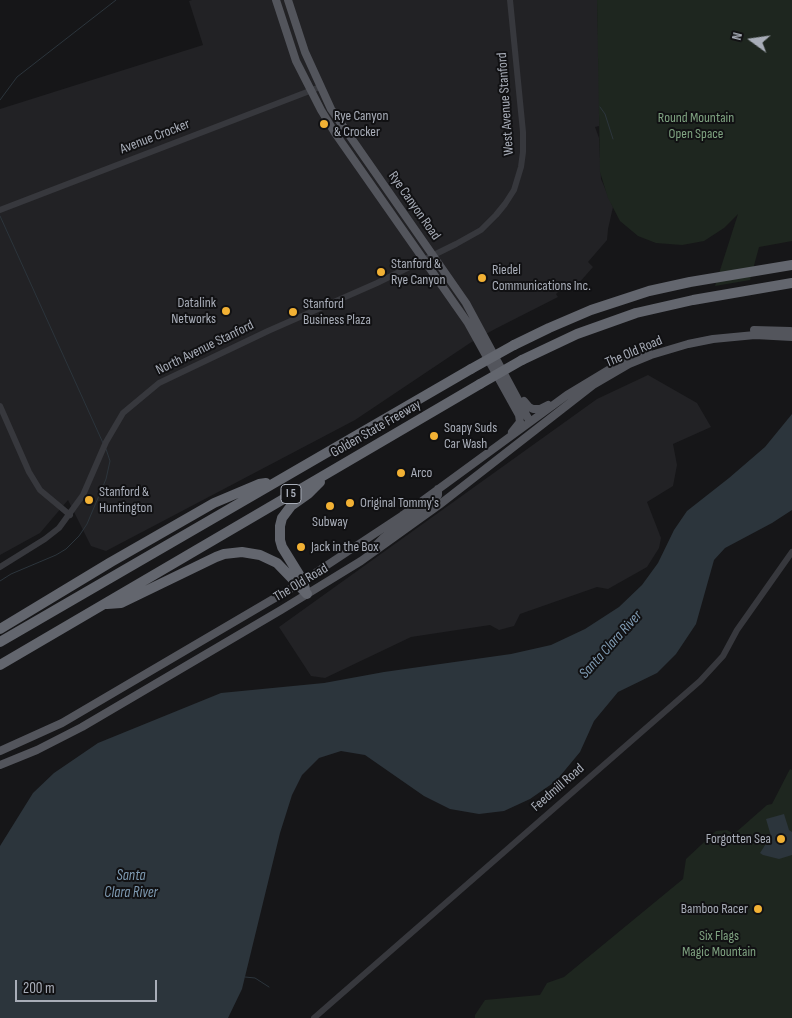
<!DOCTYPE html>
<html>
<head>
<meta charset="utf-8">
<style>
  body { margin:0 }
  #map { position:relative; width:792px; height:1018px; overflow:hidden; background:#161618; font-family:"Sofia Sans Condensed",sans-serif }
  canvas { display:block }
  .north { position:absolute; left:727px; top:15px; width:50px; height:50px; -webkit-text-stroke:4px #111113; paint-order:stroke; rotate:284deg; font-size:14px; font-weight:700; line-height:20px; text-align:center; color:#a8adb8 }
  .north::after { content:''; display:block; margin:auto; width:18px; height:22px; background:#a8adb8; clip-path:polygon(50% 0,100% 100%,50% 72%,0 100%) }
  .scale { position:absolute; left:15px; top:980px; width:142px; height:22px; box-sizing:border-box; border:2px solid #a8adb8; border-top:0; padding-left:6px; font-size:15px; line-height:18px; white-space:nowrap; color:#a8adb8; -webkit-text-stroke:4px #111113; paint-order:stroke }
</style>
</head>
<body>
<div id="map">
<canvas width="792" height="1018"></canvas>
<div class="north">N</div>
<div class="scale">200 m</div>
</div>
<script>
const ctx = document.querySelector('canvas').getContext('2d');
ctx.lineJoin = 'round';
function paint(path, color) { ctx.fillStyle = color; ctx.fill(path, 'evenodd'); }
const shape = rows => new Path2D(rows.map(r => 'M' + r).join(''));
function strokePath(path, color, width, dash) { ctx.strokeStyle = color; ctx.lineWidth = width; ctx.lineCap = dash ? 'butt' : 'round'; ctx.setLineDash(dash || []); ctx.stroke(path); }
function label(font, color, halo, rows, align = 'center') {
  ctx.font = font + ' "Sofia Sans Condensed",sans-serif'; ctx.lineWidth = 4; ctx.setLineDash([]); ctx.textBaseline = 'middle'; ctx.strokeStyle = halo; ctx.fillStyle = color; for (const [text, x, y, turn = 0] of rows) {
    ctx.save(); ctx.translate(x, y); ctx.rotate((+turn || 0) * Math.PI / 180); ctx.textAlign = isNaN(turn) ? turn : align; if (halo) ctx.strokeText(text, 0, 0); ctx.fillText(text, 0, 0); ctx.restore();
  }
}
paint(shape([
  [192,0,597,0,600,107,599,126,595,127,599,138,601,179,613,207,608,229,607,240,588,262,593,267,578,284,558,292,556,294,558,297,495,329,470,343,355,420,106,551,91,546,68,500,40,533,0,555,0,109,203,45,189,1],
  [648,375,697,403,711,427,673,444,677,465,673,486,647,502,661,538,659,548,647,567,608,589,597,587,520,614,514,626,499,630,490,625,411,637,325,678,311,676,279,627,597,399]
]), '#222225');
paint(shape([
  [597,0,792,0,792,241,759,247,750,280,715,286,738,214,724,228,704,241,682,245,656,243,638,236,620,221,608,198,600,172],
  [790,769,792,770,792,1018,475,1018,475,1015,485,1000,540,995,547,983,564,977,683,879,686,859,716,831,727,830,734,834,767,805,772,804]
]), '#1e261f');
paint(shape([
  [792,414,792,510,772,523,725,548,714,560,696,624,676,654,657,673,618,692,594,721,580,752,556,781,530,799,504,811,479,814,450,809,424,796,365,755,341,751,319,758,302,775,292,795,280,833,242,989,228,1018,0,1018,0,846,33,793,54,773,98,743,221,693,324,683,384,672,511,654,551,645,585,629,619,607,642,585,658,563,674,530,687,511,729,478,765,447],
  [784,814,789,830,792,832,792,855,779,859,763,855,760,853,771,836,766,819]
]), '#2c353c');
strokePath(shape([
  [0,100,17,77,116,0],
  [600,107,605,114,613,139],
  [0,216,103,443],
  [0,581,11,574,56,555,66,549,79,536,87,524,106,479,110,461,106,449],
  [245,977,255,978,269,987]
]), '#2c353c', 1);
strokePath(shape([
  [0,210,320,87],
  [0,406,29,472,40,490,70,515],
  [0,567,45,539,59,528,83,495,106,442,123,413,159,383,268,331,377,283,456,244,481,230,496,215,505,204,514,190,521,167,523,152,523,132,510,0],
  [314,1018,700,681,723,656,737,630,792,552]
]), '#37383d', 6);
strokePath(shape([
  [276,0,296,61,321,110,335,133,468,323,519,415,520,422,512,432],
  [288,0,305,52,331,109,466,303,530,422],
  [754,330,790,331],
  [524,401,529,407,533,409,540,409,548,405],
  [408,527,408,522,409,519,435,499,438,495,438,489],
  [376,548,377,544,383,538,401,525,403,515],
  [0,751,62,723,297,585,403,515,567,395,620,363,648,351],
  [0,765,37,750,82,727,281,610,361,561,439,505,593,385,629,364,651,355,688,344,713,339,755,335,792,337]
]), '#53555c', 8);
strokePath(shape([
  [514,345,549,328,591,310,649,291,690,282,792,265],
  [522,360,577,334,636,313,693,300,792,283],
  [305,589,303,581,282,547,280,540,280,526,282,518,291,506,308,494,320,482],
  [107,604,121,603,216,557,224,554,242,552,260,555,277,563,307,594],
  [0,629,111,562,214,503,259,484,266,483],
  [0,642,471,369],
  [0,665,480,384]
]), '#63666e', 10);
strokePath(shape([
  [471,369,514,345],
  [480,384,522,360]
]), '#63666e', 10);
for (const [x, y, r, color] of [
  [324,124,5,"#f2b134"],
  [381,272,5,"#f2b134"],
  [482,278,5,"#f2b134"],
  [226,311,5,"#f2b134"],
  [293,312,5,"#f2b134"],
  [434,436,5,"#f2b134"],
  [401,473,5,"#f2b134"],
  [89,500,5,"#f2b134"],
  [350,503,5,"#f2b134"],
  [330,506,5,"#f2b134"],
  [301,547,5,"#f2b134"],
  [781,839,5,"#f2b134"],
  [758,909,5,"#f2b134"]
]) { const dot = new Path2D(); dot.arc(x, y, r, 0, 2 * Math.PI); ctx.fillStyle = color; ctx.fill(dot); strokePath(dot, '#111113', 2); }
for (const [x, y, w] of [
  [291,494,20]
]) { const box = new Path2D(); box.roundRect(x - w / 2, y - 9.5, w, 19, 4); ctx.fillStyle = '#111113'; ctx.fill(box); strokePath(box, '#a8adb8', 1); }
label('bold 12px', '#a8adb8', null, [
  ["I 5",291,494]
]);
label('14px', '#a8adb8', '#111113', [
  ["West Avenue Stanford",506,104,-94],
  ["Avenue Crocker",155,137,-21],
  ["Rye Canyon Road",414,206,55],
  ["North Avenue Stanford",205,348,-26],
  ["The Old Road",634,352,-23],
  ["Golden State Freeway",376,429,-30],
  ["The Old Road",301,583,-31],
  ["Feedmill Road",558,788,-41]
]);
label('14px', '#a8adb8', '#111113', [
  ["Rye Canyon",334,116],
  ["& Crocker",334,132],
  ["Stanford &",391,264],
  ["Rye Canyon",391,280],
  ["Riedel",492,270],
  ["Communications Inc.",492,286],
  ["Datalink",216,303,"right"],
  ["Networks",216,319,"right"],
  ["Stanford",303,304],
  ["Business Plaza",303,320],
  ["Soapy Suds",444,428],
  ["Car Wash",444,444],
  ["Arco",411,473],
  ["Stanford &",99,492],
  ["Huntington",99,508],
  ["Original Tommy's",360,503],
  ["Subway",330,522,"center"],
  ["Jack in the Box",311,547],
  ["Forgotten Sea",771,839,"right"],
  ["Bamboo Racer",748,909,"right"]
], 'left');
label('14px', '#7fa381', '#111113', [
  ["Round Mountain",696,118],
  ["Open Space",696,134],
  ["Six Flags",719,936],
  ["Magic Mountain",719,952]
]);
label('italic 15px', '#7f9bb3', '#111113', [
  ["Santa Clara River",611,645,-48],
  ["Santa",131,876],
  ["Clara River",131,893]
]);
</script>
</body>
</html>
